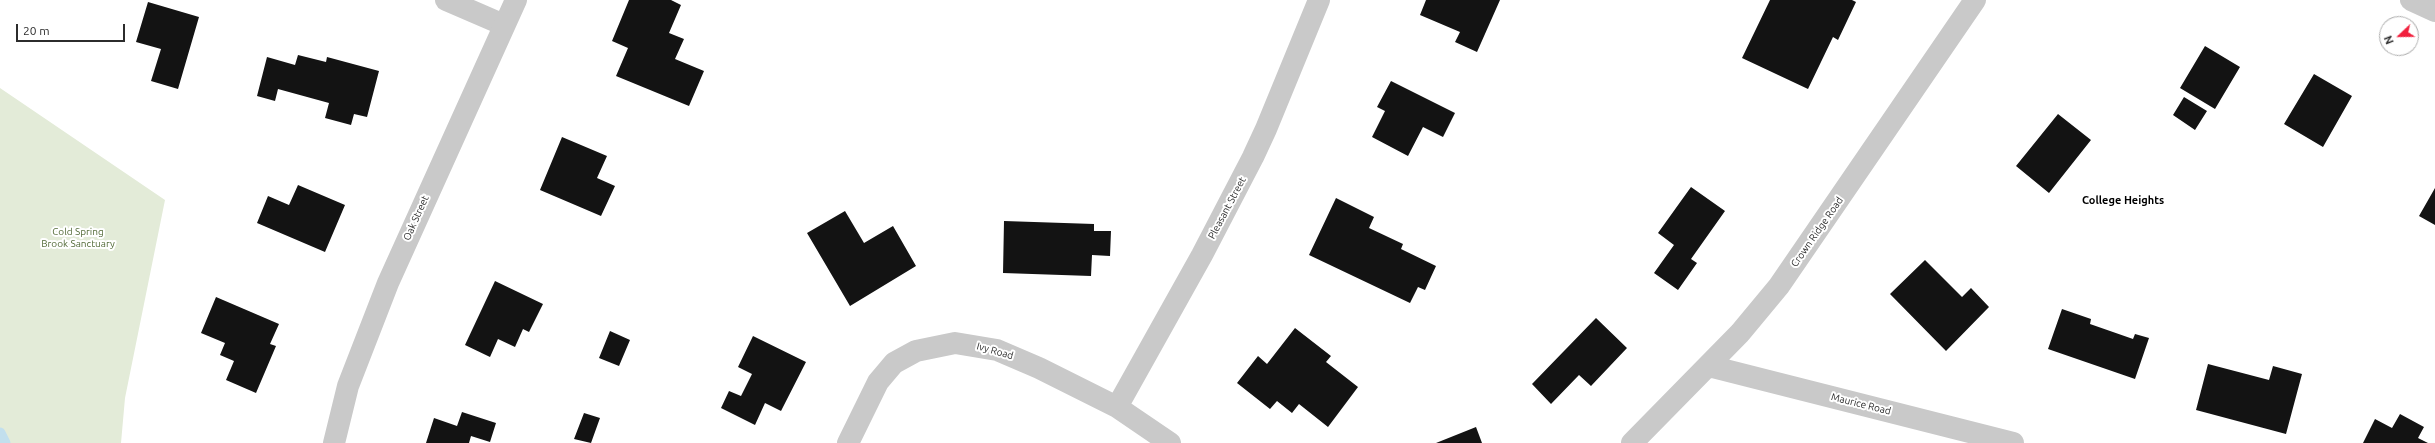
<!DOCTYPE html>
<html>
<head>
<meta charset="utf-8">
<style>
  body { margin:0 }
  #map { position:relative; width:2435px; height:443px; overflow:hidden; background:#fff; font-family:Ubuntu,sans-serif }
  canvas { display:block }
  .north { position:absolute; left:2379px; top:16px; width:40px; height:40px; box-sizing:border-box; background:#fff; border:1px solid #ababab; border-radius:50%; rotate:248deg; font-size:11px; font-weight:700; line-height:16px; text-align:center; color:#2c2c2c }
  .north::after { content:''; display:block; margin:auto; width:14px; height:18px; background:#f1203d; clip-path:polygon(50% 0,100% 100%,50% 72%,0 100%) }
  .scale { position:absolute; left:16px; top:24px; width:109px; height:18px; box-sizing:border-box; border:2px solid #2c2c2c; border-top:0; padding-left:5px; font-size:12px; line-height:14px; white-space:nowrap; color:#2c2c2c; -webkit-text-stroke:3px #fff; paint-order:stroke }
</style>
</head>
<body>
<div id="map">
<canvas width="2435" height="443"></canvas>
<div class="north">N</div>
<div class="scale">20 m</div>
</div>
<script>
const ctx = document.querySelector('canvas').getContext('2d');
ctx.lineJoin = 'round';
function paint(path, color) { ctx.fillStyle = color; ctx.fill(path, 'evenodd'); }
const shape = rows => new Path2D(rows.map(r => 'M' + r).join(''));
function strokePath(path, color, width, dash) { ctx.strokeStyle = color; ctx.lineWidth = width; ctx.lineCap = dash ? 'butt' : 'round'; ctx.setLineDash(dash || []); ctx.stroke(path); }
function label(font, color, halo, rows, align = 'center') {
  ctx.font = font + ' Ubuntu,sans-serif'; ctx.lineWidth = 4; ctx.setLineDash([]); ctx.textBaseline = 'middle'; ctx.strokeStyle = halo; ctx.fillStyle = color; for (const [text, x, y, turn = 0] of rows) {
    ctx.save(); ctx.translate(x, y); ctx.rotate((+turn || 0) * Math.PI / 180); ctx.textAlign = isNaN(turn) ? turn : align; if (halo) ctx.strokeText(text, 0, 0); ctx.fillText(text, 0, 0); ctx.restore();
  }
}
paint(shape([
  [0,88,165,200,125,398,121,443,0,443]
]), '#e3ebd8');
strokePath(shape([
  [0,433,5,443]
]), '#c2dfed', 11);
paint(shape([
  [629,0,671,0,681,5,669,33,684,39,675,59,704,71,689,106,616,76,628,48,612,41],
  [1426,0,1500,0,1477,52,1455,42,1460,32,1420,15],
  [1770,0,1852,0,1856,2,1838,40,1833,37,1808,89,1742,58],
  [148,2,199,17,178,89,151,81,161,49,136,42],
  [2205,46,2240,67,2215,109,2180,88],
  [298,55,326,62,327,57,379,71,367,117,354,114,351,125,325,118,329,103,278,89,275,101,257,96,267,57,295,65],
  [2314,74,2352,96,2323,147,2284,124],
  [1391,81,1455,113,1443,137,1423,127,1408,156,1372,137,1385,111,1377,107],
  [2184,97,2207,111,2195,130,2173,115],
  [2058,114,2091,140,2049,193,2016,166],
  [562,137,607,156,597,178,615,186,601,216,540,190],
  [298,185,345,205,325,252,257,223,268,196,289,205],
  [1691,187,1725,211,1691,259,1697,263,1678,290,1654,273,1674,245,1658,233],
  [2435,188,2435,225,2419,216],
  [1336,198,1374,217,1369,228,1403,244,1401,249,1436,266,1425,290,1418,287,1410,303,1309,255],
  [845,211,864,243,893,226,916,266,850,306,807,233],
  [1004,221,1094,224,1094,231,1111,231,1110,256,1092,255,1091,276,1003,273],
  [1925,260,1962,297,1971,288,1989,307,1946,351,1890,294],
  [495,281,543,304,529,332,523,329,515,347,498,339,490,357,465,345],
  [216,297,279,324,270,344,276,346,256,393,226,380,234,361,220,355,225,343,201,333],
  [2062,309,2091,319,2090,324,2133,339,2135,334,2149,338,2135,379,2048,349],
  [1596,318,1627,348,1591,386,1579,375,1551,404,1532,384],
  [1295,328,1331,356,1326,362,1358,387,1328,427,1299,404,1292,413,1277,401,1270,409,1237,383,1258,356,1267,364],
  [610,331,630,340,619,366,599,358],
  [753,336,806,362,781,411,765,403,755,425,721,408,729,391,741,396,752,374,738,367],
  [2208,364,2269,380,2273,366,2302,374,2286,434,2196,410],
  [462,412,496,423,490,442,471,436,469,443,426,443,434,418,457,426],
  [584,413,600,418,591,443,574,439],
  [2400,414,2424,427,2418,438,2428,443,2363,443,2375,419,2392,428],
  [1476,427,1482,443,1436,443]
]), '#131313');
strokePath(shape([
  [446,0,504,25],
  [2411,0,2435,11],
  [1709,366,2013,443],
  [1117,407,1202,255,1253,157,1266,129,1319,0],
  [848,443,878,382,894,363,916,351,955,343,997,350,1039,368,1117,407,1170,443],
  [1632,443,1740,333,1779,286,1975,0]
]), '#c9c9c9', 22);
strokePath(shape([
  [334,443,348,386,388,283,516,0]
]), '#c9c9c9', 22);
label('10px', '#2c2c2c', '#fff', [
  ["Pleasant Street",1227,208,-62],
  ["Oak Street",416,218,-66],
  ["Crown Ridge Road",1817,232,-55],
  ["Ivy Road",995,351,16],
  ["Maurice Road",1861,404,14]
]);
label('10px', '#526a37', '#fff', [
  ["Cold Spring",78,232],
  ["Brook Sanctuary",78,244]
]);
label('bold 11px', '#000', '#fff', [
  ["College Heights",2123,200]
]);
</script>
</body>
</html>
